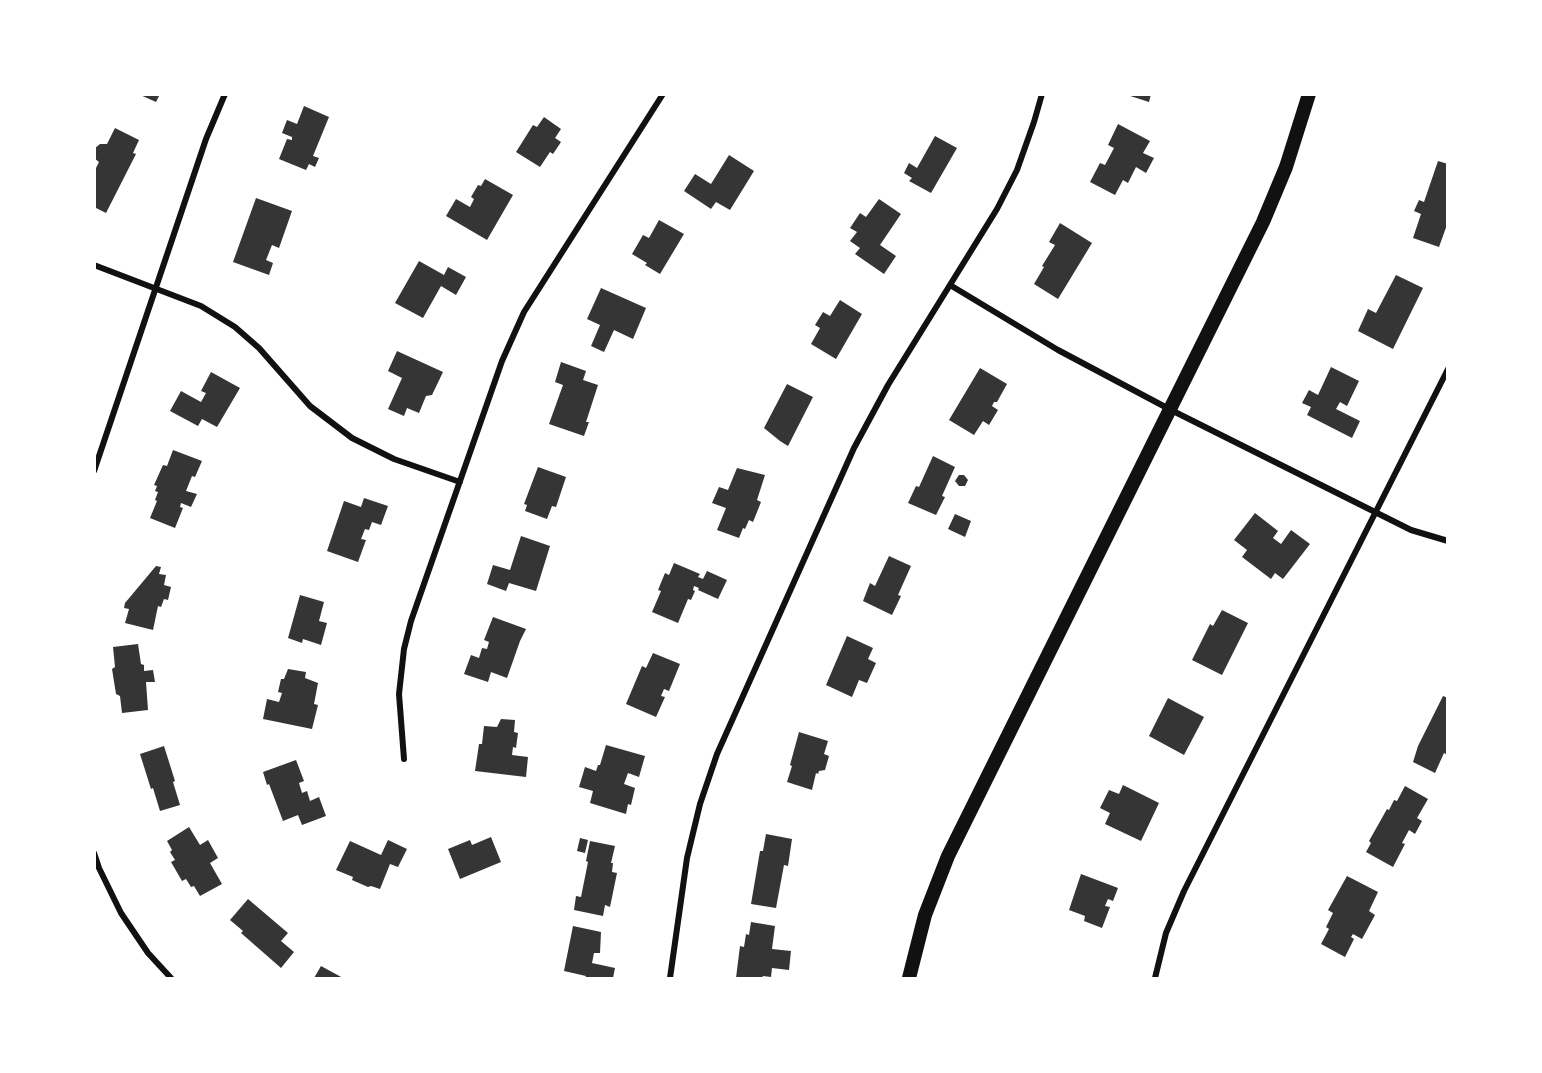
<!DOCTYPE html>
<html>
<head>
<meta charset="utf-8">
<style>
  body { margin:0 }
  #map { position:relative; width:1542px; height:1073px; overflow:hidden; background:#fff; font-family:Commissioner,sans-serif }
  canvas { display:block }
  .frame { position:absolute; inset:0; border:96px solid #fff; pointer-events:none }
</style>
</head>
<body>
<div id="map">
<canvas width="1542" height="1073"></canvas>
<div class="frame"></div>
</div>
<script>
const ctx = document.querySelector('canvas').getContext('2d');
ctx.lineJoin = 'round';
function paint(path, color) { ctx.fillStyle = color; ctx.fill(path, 'evenodd'); }
const shape = rows => new Path2D(rows.map(r => 'M' + r).join(''));
function strokePath(path, color, width, dash) { ctx.strokeStyle = color; ctx.lineWidth = width; ctx.lineCap = dash ? 'butt' : 'round'; ctx.setLineDash(dash || []); ctx.stroke(path); }
paint(shape([
  [138,94,160,94,156,102],
  [1124,94,1151,94,1149,102],
  [304,106,329,117,313,156,319,158,315,167,309,164,306,170,279,159,287,139,292,140,292,137,282,133,287,120,297,124],
  [544,117,561,129,555,138,561,142,553,154,550,152,540,167,516,152,533,125,537,127],
  [1118,124,1150,141,1143,153,1154,158,1146,173,1136,167,1128,183,1123,180,1115,195,1090,182,1100,163,1105,165,1114,148,1108,145],
  [115,128,139,140,133,153,136,154,106,213,94,207,94,172,99,162,94,158,94,149,100,144,107,144],
  [935,136,957,148,931,193,909,181,912,178,904,173,909,163,917,168],
  [729,155,754,171,730,210,716,202,711,209,684,191,695,174,711,184],
  [1438,161,1448,164,1448,222,1439,247,1413,238,1421,214,1414,211,1419,200,1424,202],
  [485,179,513,195,487,240,446,216,456,199,470,207,474,199,471,197,478,185,481,186],
  [256,198,292,211,279,248,272,245,266,260,273,263,269,275,233,262],
  [879,199,901,214,880,245,896,256,884,274,855,254,860,248,850,241,857,232,850,228,860,213,866,217],
  [659,220,684,234,660,274,645,265,647,263,632,254,643,235,649,238],
  [1060,223,1092,243,1058,299,1034,284,1044,267,1042,266,1055,245,1049,242],
  [419,261,444,275,448,267,466,277,456,295,441,286,423,318,395,303],
  [1396,275,1423,288,1393,349,1358,331,1368,309,1376,313],
  [601,288,646,308,633,339,614,330,604,352,591,346,600,325,587,319],
  [840,300,862,314,836,359,811,344,820,328,815,325,823,312,830,316],
  [397,351,443,372,432,395,426,396,419,413,407,408,404,416,388,409,402,378,388,371],
  [561,362,586,371,583,380,598,385,586,422,589,422,584,436,549,424,563,385,555,382],
  [1331,367,1359,381,1347,406,1340,402,1336,409,1360,421,1352,438,1307,415,1311,407,1302,403,1309,390,1318,395],
  [980,368,1007,384,997,402,994,402,992,406,998,410,989,425,983,421,974,435,949,420],
  [211,372,240,388,217,427,202,419,198,426,170,411,181,391,201,402,206,393,201,391],
  [787,384,813,397,788,446,780,441,764,428],
  [173,450,202,461,195,477,192,476,186,491,197,494,191,507,181,503,180,507,183,508,175,528,150,518,157,501,155,500,158,492,155,491,157,486,154,485,163,465,167,466],
  [933,456,955,467,942,496,945,497,936,515,908,503,916,486,919,487],
  [538,467,566,477,556,507,552,506,547,519,525,511,527,505,524,504],
  [737,468,765,475,757,500,761,502,753,522,749,520,745,529,743,528,739,538,717,530,726,508,712,503,719,487,728,490],
  [959,475,964,475,968,480,965,486,959,486,955,481],
  [364,498,388,506,381,525,372,522,369,530,365,529,361,539,366,540,358,562,327,551,344,501,361,507],
  [1255,513,1278,531,1273,538,1281,544,1291,530,1310,544,1283,579,1275,573,1271,579,1242,557,1247,550,1234,540],
  [955,514,971,521,965,537,948,529],
  [521,536,550,546,536,591,509,583,506,591,487,584,493,565,510,570],
  [889,556,911,566,898,595,901,596,892,615,863,601,870,583,875,586],
  [674,563,700,574,698,577,703,579,707,571,727,580,718,599,698,590,699,588,694,586,693,590,695,591,691,600,688,599,678,623,652,612,661,591,658,590,665,573,669,575],
  [156,566,161,567,159,574,166,575,164,585,171,587,168,600,164,599,161,607,158,606,153,630,125,623,129,609,124,608,125,603],
  [300,595,324,602,319,621,327,623,321,645,303,639,302,643,288,638],
  [1222,610,1248,623,1222,675,1192,660,1210,624,1213,626],
  [493,617,526,629,520,641,507,678,491,672,488,682,464,674,471,655,479,658,482,648,487,649,489,642,484,640],
  [847,636,873,648,868,659,876,663,867,683,859,680,852,697,826,685],
  [138,644,141,664,144,665,144,671,153,670,155,682,146,682,148,710,122,713,120,696,116,694,112,669,115,667,113,647],
  [653,653,680,664,669,691,664,689,661,696,665,697,656,717,626,704,642,666,646,668],
  [288,669,306,672,305,678,318,683,314,704,318,705,312,729,263,719,267,699,279,702,282,693,278,692,281,679,284,679],
  [1443,696,1448,698,1448,755,1444,753,1435,773,1413,762,1418,746],
  [1168,698,1204,717,1184,755,1149,736],
  [501,719,515,720,514,732,518,733,516,748,513,747,512,755,528,757,526,777,475,771,479,744,482,744,484,726,497,727],
  [799,732,828,741,824,754,829,756,825,770,819,771,818,774,816,773,812,790,787,782,792,766,790,765],
  [606,745,645,756,639,777,628,773,624,784,635,788,631,805,628,804,626,814,590,803,593,791,579,787,585,767,596,771,598,765,600,765],
  [164,746,175,781,173,782,180,805,160,811,153,788,151,789,140,754],
  [296,760,304,781,299,783,302,793,307,791,310,801,319,797,326,816,302,825,298,815,283,821,269,784,267,785,263,772],
  [1123,785,1159,803,1141,841,1105,824,1110,813,1100,808,1109,790,1119,794],
  [1405,786,1428,799,1417,818,1422,821,1415,834,1409,830,1402,843,1405,844,1393,867,1366,852,1371,843,1369,841,1387,809,1389,810,1394,800,1397,801],
  [189,827,200,845,208,840,218,858,210,863,222,884,200,896,194,886,191,887,186,879,182,881,171,862,175,860,170,852,172,850,167,841],
  [766,834,792,839,788,866,784,865,776,908,751,904,760,851,763,851],
  [491,837,501,862,460,879,448,849,470,840,472,845],
  [580,838,588,840,585,853,577,851],
  [388,840,407,849,398,867,390,864,380,889,371,886,368,887,352,880,353,877,336,870,350,841,381,855],
  [590,841,615,846,611,863,613,863,612,872,617,873,610,907,605,905,603,916,574,910,576,896,581,897,588,862,586,861],
  [1081,874,1118,888,1113,901,1108,899,1105,906,1110,907,1102,928,1084,921,1085,916,1069,910],
  [1347,876,1378,892,1369,911,1375,915,1362,939,1353,934,1351,937,1354,939,1345,957,1321,944,1329,929,1326,927,1333,913,1328,910],
  [248,899,288,933,281,941,294,952,281,968,241,933,243,931,230,920],
  [751,922,775,926,772,949,791,951,789,970,772,968,771,977,763,976,762,978,736,978,740,946,744,947,746,934,749,935],
  [573,926,601,932,600,953,594,953,592,963,615,968,613,978,585,978,586,976,564,971],
  [321,966,343,978,314,978]
]), '#353535');
strokePath(shape([
  [94,265,201,306,235,327,259,348,310,406,352,438,394,459,460,482],
  [950,285,1058,350,1171,410,1411,530,1448,541],
  [94,471,206,139,225,94],
  [404,759,399,694,404,649,411,621,502,361,524,312,663,94],
  [94,853,99,868,121,913,148,953,171,978],
  [670,978,687,858,700,804,717,754,854,448,888,385,997,209,1017,170,1034,122,1042,94],
  [1155,978,1166,933,1184,891,1448,369]
]), '#111', 6);
strokePath(shape([
  [909,978,925,915,948,856,1263,222,1286,167,1309,94]
]), '#111', 14);
</script>
</body>
</html>
